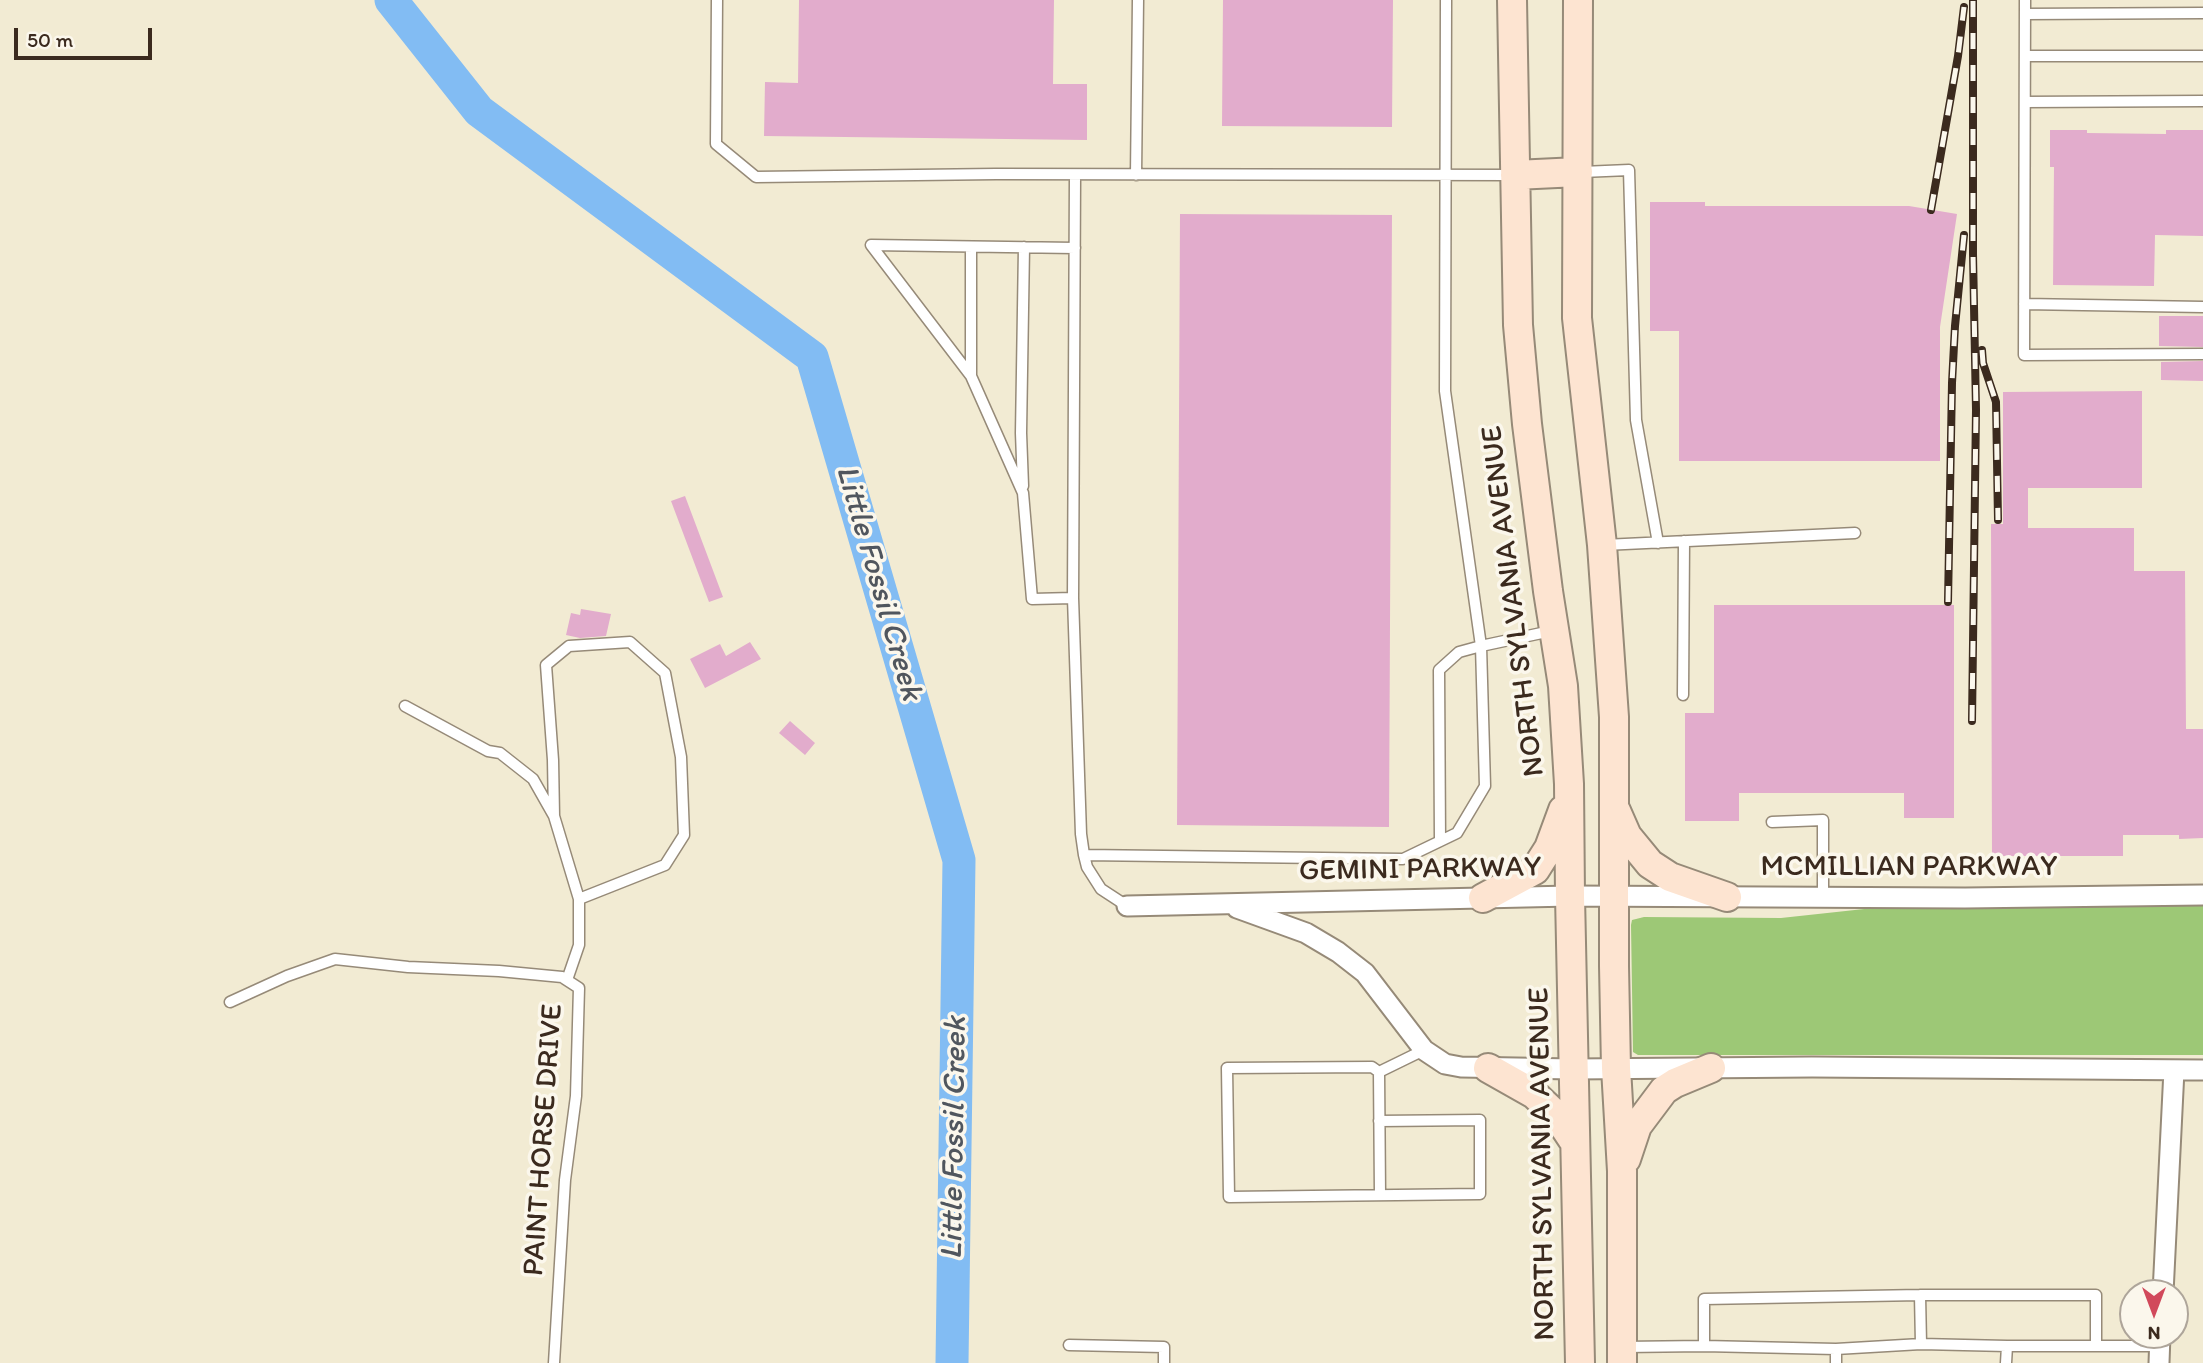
<!DOCTYPE html>
<html>
<head>
<meta charset="utf-8">
<style>
  body { margin:0 }
  #map { position:relative; width:2203px; height:1363px; overflow:hidden; background:#f2ebd3; font-family:Itim,sans-serif }
  canvas { display:block }
  .north { position:absolute; left:2119px; top:1279px; width:70px; height:70px; box-sizing:border-box; background:#fbf7ec; border:2px solid #aea59a; border-radius:50%; rotate:180deg; font-size:19px; font-weight:700; line-height:28px; text-align:center; color:#3b2a1e }
  .north::after { content:''; display:block; margin:auto; width:24px; height:32px; background:#d1495b; clip-path:polygon(50% 0,100% 100%,50% 72%,0 100%) }
  .scale { position:absolute; left:14px; top:28px; width:138px; height:32px; box-sizing:border-box; border:4px solid #3b2a1e; border-top:0; padding-left:9px; font-size:21px; line-height:24px; white-space:nowrap; color:#3b2a1e; -webkit-text-stroke:5px #fbf7ec; paint-order:stroke }
</style>
</head>
<body>
<div id="map">
<canvas width="2203" height="1363"></canvas>
<div class="north">N</div>
<div class="scale">50 m</div>
</div>
<script>
const ctx = document.querySelector('canvas').getContext('2d');
ctx.lineJoin = 'round';
function paint(path, color) { ctx.fillStyle = color; ctx.fill(path, 'evenodd'); }
const shape = rows => new Path2D(rows.map(r => 'M' + r).join(''));
function strokePath(path, color, width, dash) { ctx.strokeStyle = color; ctx.lineWidth = width; ctx.lineCap = dash ? 'butt' : 'round'; ctx.setLineDash(dash || []); ctx.stroke(path); }
function label(font, color, halo, rows, align = 'center') {
  ctx.font = font + ' Itim,sans-serif'; ctx.lineWidth = 7; ctx.setLineDash([]); ctx.textBaseline = 'middle'; ctx.strokeStyle = halo; ctx.fillStyle = color; for (const [text, x, y, turn = 0] of rows) {
    ctx.save(); ctx.translate(x, y); ctx.rotate((+turn || 0) * Math.PI / 180); ctx.textAlign = isNaN(turn) ? turn : align; if (halo) ctx.strokeText(text, 0, 0); ctx.fillText(text, 0, 0); ctx.restore();
  }
}
paint(shape([
  [1901,905,2203,906,2203,1055,1638,1055,1633,1052,1631,925,1632,920,1644,917,1781,918]
]), '#9dc876');
strokePath(shape([
  [391,0,479,111,812,357,959,860,952,1363]
]), '#82bcf3', 33);
paint(shape([
  [799,0,1054,0,1053,84,1087,84,1087,140,764,136,765,82,798,83],
  [1223,0,1393,0,1392,127,1222,126],
  [2050,130,2087,130,2087,133,2166,134,2166,130,2203,130,2203,236,2155,235,2154,286,2053,285,2054,167,2050,167],
  [1650,202,1705,202,1705,206,1909,206,1957,214,1940,327,1940,461,1679,461,1679,331,1650,331],
  [1180,214,1392,215,1389,827,1177,825],
  [2159,316,2203,316,2203,347,2159,346],
  [2203,361,2203,381,2161,380,2161,362],
  [2142,391,2142,488,2028,488,2028,528,2134,528,2134,571,2185,571,2186,729,2203,729,2203,838,2179,839,2179,835,2123,835,2123,856,1992,856,1991,524,2003,524,2003,392],
  [685,496,723,597,709,602,671,501],
  [1714,605,1954,605,1954,818,1904,818,1904,793,1739,793,1739,821,1685,821,1685,713,1714,713],
  [581,609,611,614,606,636,580,638,566,635,571,613,580,615],
  [750,642,761,659,705,688,690,659,720,644,726,656],
  [790,721,815,743,805,755,779,733]
]), '#e2accc');
const service = shape([
  [717,0,716,144,756,177,996,174,1514,175],
  [1446,0,1445,391,1481,646,1551,631],
  [2025,0,2024,355,2203,354],
  [2025,14,2203,13],
  [2025,56,2203,56],
  [2025,102,2203,101],
  [1582,172,1629,170,1636,420,1658,543],
  [1075,175,1073,598,1081,834,1084,855,1403,859,1457,833,1485,786,1481,646,1459,652,1439,670,1440,841],
  [1136,175,1138,0],
  [2024,304,2203,307],
  [971,375,971,247],
  [1023,486,1021,433,1024,247],
  [1604,545,1855,533],
  [1073,598,1032,599,1023,493,971,376,871,245,1075,248],
  [1683,695,1684,541],
  [405,706,488,751,500,753,533,779,554,816,579,899,579,945,567,980],
  [554,816,553,760,546,665,569,646,630,642,665,673,681,757,684,835,665,865,579,899],
  [1772,822,1823,820,1823,897],
  [1084,855,1087,867,1101,889,1127,906],
  [230,1002,287,976,335,959,408,967,499,971,562,977,579,988,576,1096,565,1180,554,1363],
  [1379,1072,1372,1067,1227,1068,1229,1197,1480,1194,1480,1120,1379,1121],
  [1380,1195,1379,1072,1424,1050],
  [1920,1295,1704,1299,1704,1346,1836,1349,1921,1344,2007,1346],
  [1921,1344,1920,1295,2096,1295,2096,1346],
  [1069,1345,1164,1347,1164,1363],
  [1624,1347,1704,1346],
  [1836,1363,1836,1349],
  [2006,1363,2007,1346,2159,1346]
]);
const minor = shape([
  [1127,906,1570,896,1965,898,2203,895],
  [1237,908,1306,933,1338,952,1365,973,1424,1050,1445,1064,1461,1067,1573,1069,1812,1067,2203,1070],
  [2163,1293,2174,1070],
  [2159,1363,2160,1335]
]);
const secondary = shape([
  [1512,0,1518,325,1527,424,1548,591,1563,686,1569,784,1570,896,1580,1363],
  [1578,0,1577,318,1602,545,1614,717,1614,966,1616,1068,1622,1171,1622,1363],
  [1515,175,1578,172],
  [1616,811,1627,836,1650,864,1670,877,1727,897],
  [1483,898,1535,870,1549,848,1563,810],
  [1488,1068,1534,1094,1557,1116,1575,1143],
  [1626,1159,1637,1126,1664,1090,1675,1083,1711,1068]
]);
strokePath(service, '#968a78', 13);
strokePath(minor, '#968a78', 23);
strokePath(secondary, '#968a78', 32);
strokePath(service, '#fff', 10);
strokePath(minor, '#fff', 19);
strokePath(secondary, '#fde4d1', 28);
const rail = shape([
  [1931,210,1958,56,1964,7],
  [1982,350,1983,363,1996,402,1998,520],
  [1948,602,1952,383,1955,326,1964,235],
  [1972,721,1976,410,1973,254,1973,0]
]);
strokePath(rail, '#3b2a1e', 8);
strokePath(rail, '#fbf7ec', 5, [16]);
label('30px', '#3b2a1e', '#fbf7ec', [
  ["NORTH SYLVANIA AVENUE",1514,601,-97],
  ["MCMILLIAN PARKWAY",1909,867],
  ["GEMINI PARKWAY",1420,870,-1],
  ["PAINT HORSE DRIVE",544,1140,-86],
  ["NORTH SYLVANIA AVENUE",1543,1164,-91]
]);
label('italic 32px', '#50565e', '#fbf7ec', [
  ["Little Fossil Creek",878,583,74],
  ["Little Fossil Creek",955,1138,-89]
]);
</script>
</body>
</html>
